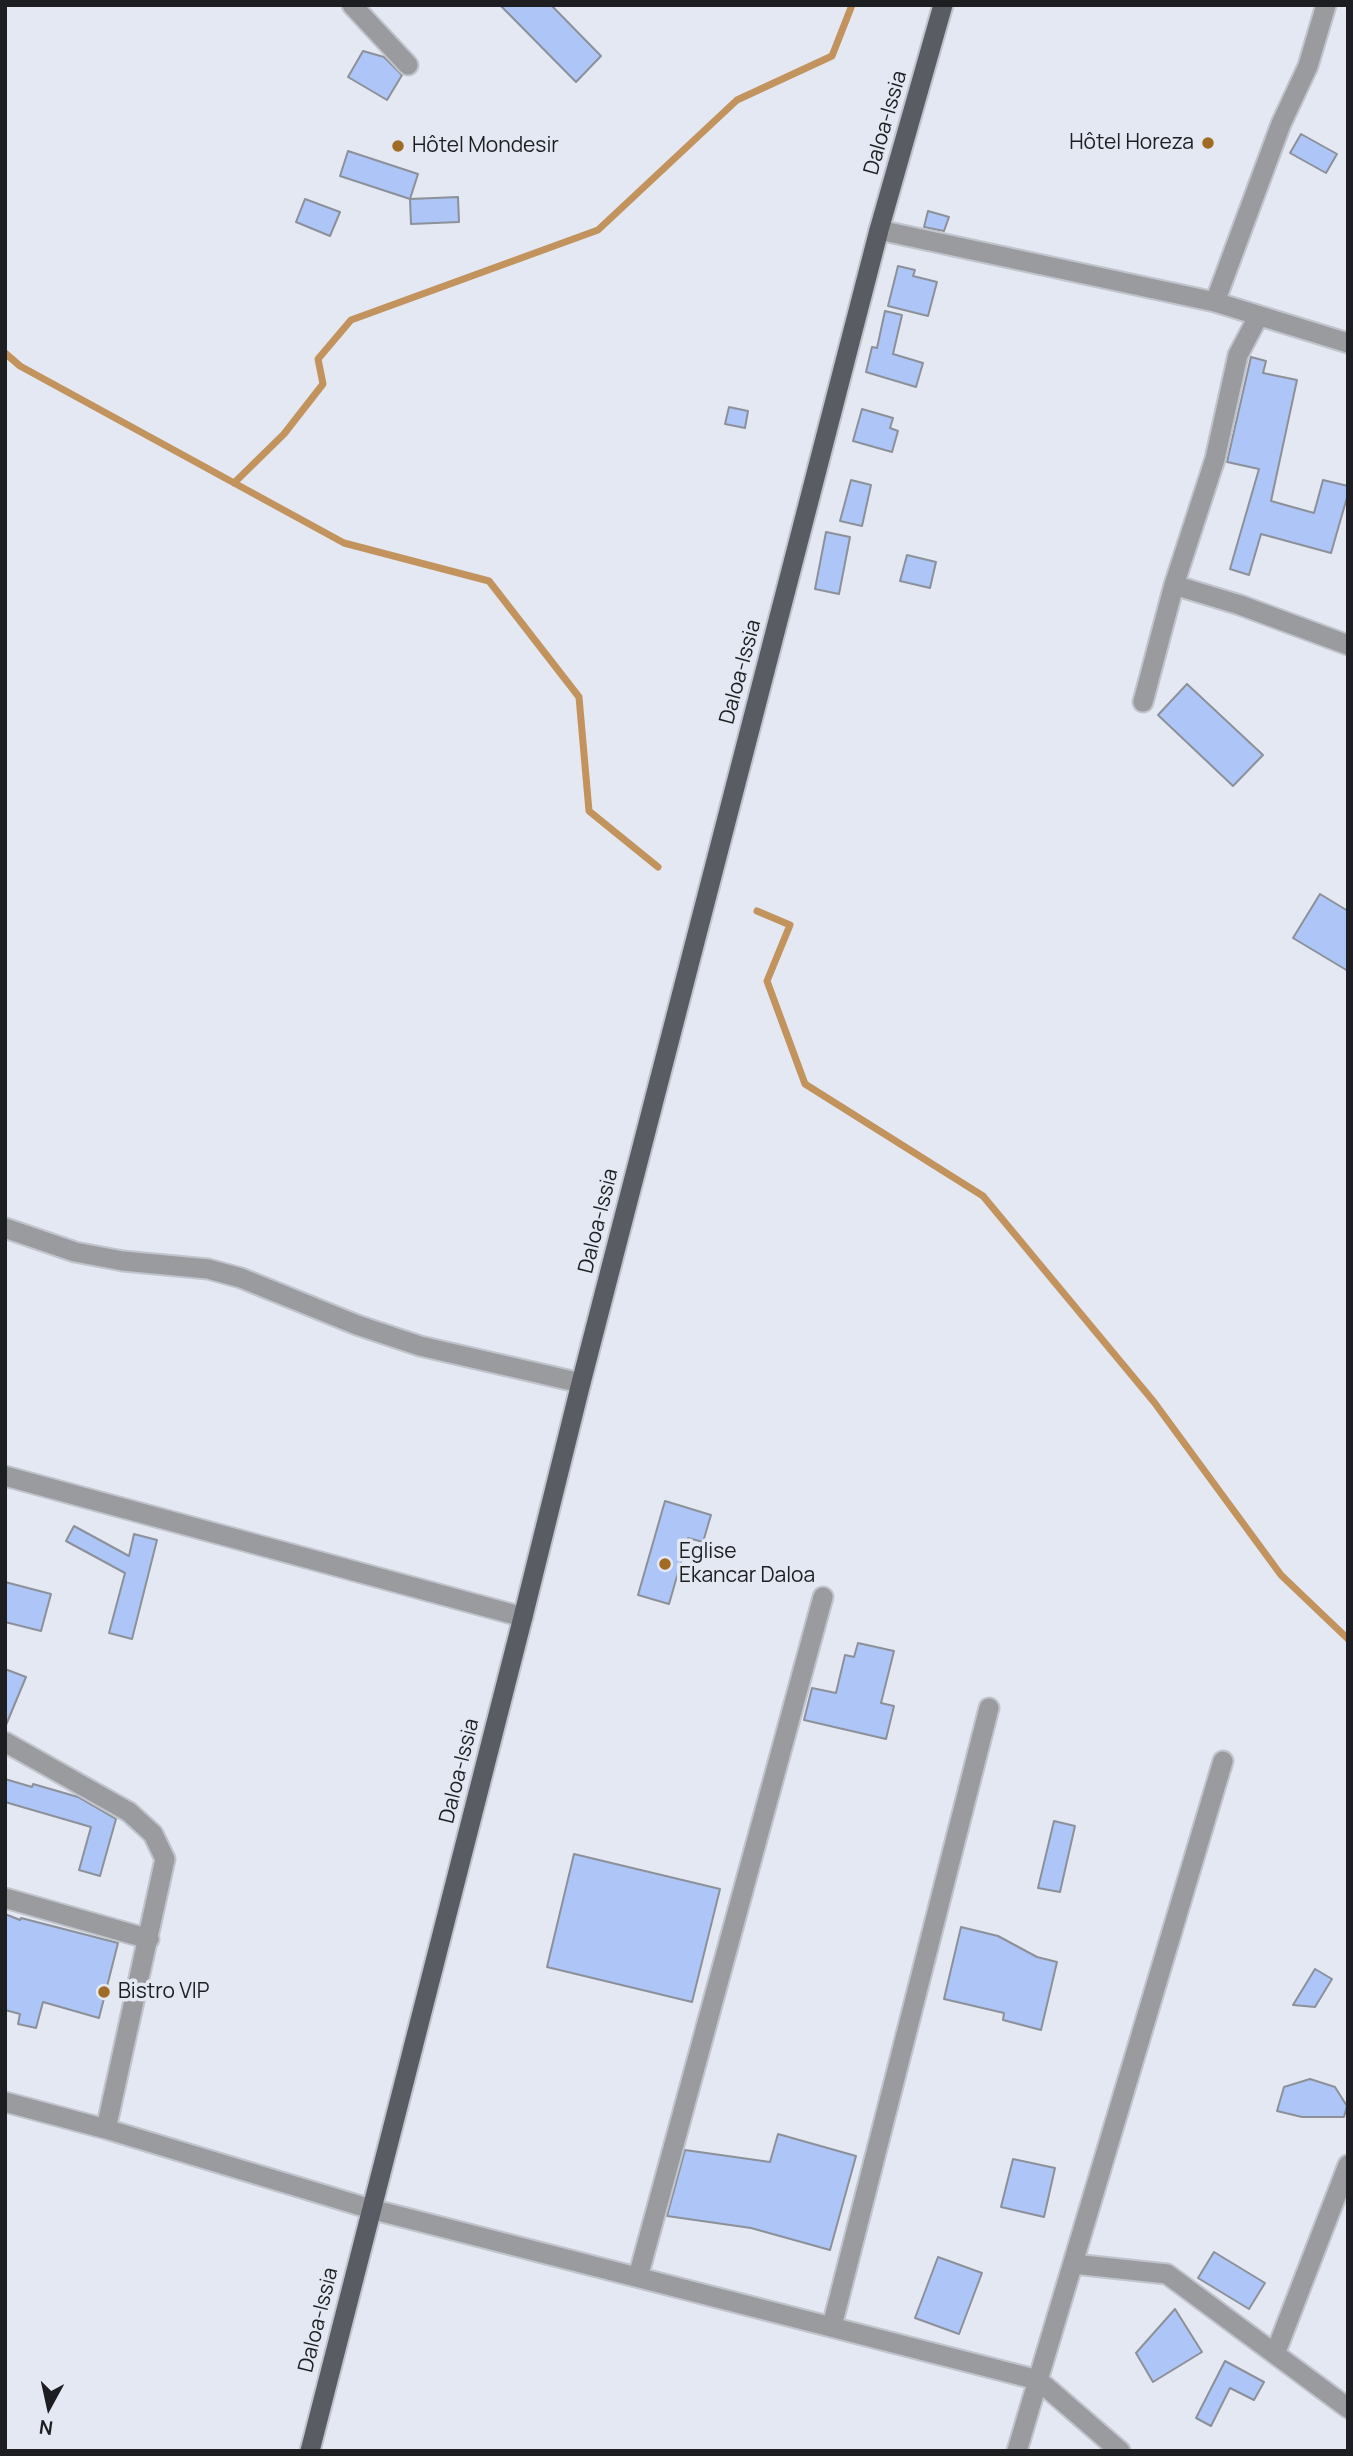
<!DOCTYPE html>
<html>
<head>
<meta charset="utf-8">
<style>
  body { margin:0 }
  #map { position:relative; width:1353px; height:2456px; overflow:hidden; background:#e4e8f2; font-family:Manrope,sans-serif }
  canvas { display:block }
  .frame { position:absolute; inset:0; border:7px solid #1c1e21; pointer-events:none }
  .north { position:absolute; left:14px; top:2372px; width:70px; height:70px; -webkit-text-stroke:5px #e4e8f2; paint-order:stroke; rotate:188deg; font-size:19px; font-weight:700; line-height:28px; text-align:center; color:#1c1e21 }
  .north::after { content:''; display:block; margin:auto; width:24px; height:32px; background:#1c1e21; clip-path:polygon(50% 0,100% 100%,50% 72%,0 100%) }
</style>
</head>
<body>
<div id="map">
<canvas width="1353" height="2456"></canvas>
<div class="frame"></div>
<div class="north">N</div>
</div>
<script>
const ctx = document.querySelector('canvas').getContext('2d');
ctx.lineJoin = 'round';
const shape = rows => new Path2D(rows.map(r => 'M' + r).join(''));
function strokePath(path, color, width, dash) { ctx.strokeStyle = color; ctx.lineWidth = width; ctx.lineCap = dash ? 'butt' : 'round'; ctx.setLineDash(dash || []); ctx.stroke(path); }
function paint(path, color) { ctx.fillStyle = color; ctx.fill(path, 'evenodd'); }
function label(font, color, halo, rows, align = 'center') {
  ctx.font = font + ' Manrope,sans-serif'; ctx.lineWidth = 7; ctx.setLineDash([]); ctx.textBaseline = 'middle'; ctx.strokeStyle = halo; ctx.fillStyle = color; for (const [text, x, y, turn = 0] of rows) {
    ctx.save(); ctx.translate(x, y); ctx.rotate((+turn || 0) * Math.PI / 180); ctx.textAlign = isNaN(turn) ? turn : align; if (halo) ctx.strokeText(text, 0, 0); ctx.fillText(text, 0, 0); ctx.restore();
  }
}
strokePath(shape([
  [5,353,20,366,344,543,489,581,579,697,589,811,658,867],
  [234,483,284,434,323,384,318,359,351,320,598,230,737,100,832,56,852,5],
  [757,911,790,925,767,981,805,1084,983,1196,1154,1402,1281,1575,1348,1639]
]), '#c2935c', 7);
const building = shape([
  [500,5,551,5,601,56,576,82,500,5],
  [363,51,384,57,402,75,387,100,348,77,363,51],
  [1301,134,1337,154,1326,173,1290,153,1301,134],
  [348,151,418,174,410,199,340,176,348,151],
  [458,197,459,222,411,224,410,199,458,197],
  [305,199,340,212,330,236,296,222,305,199],
  [928,211,949,217,944,231,924,227,928,211],
  [898,266,915,270,913,276,937,282,928,316,888,306,898,266],
  [885,311,902,315,893,354,923,363,916,387,866,372,872,347,877,348,885,311],
  [1251,357,1266,361,1263,373,1297,380,1271,501,1314,513,1323,480,1348,486,1348,494,1331,553,1261,534,1249,575,1230,569,1259,469,1227,462,1251,357],
  [729,407,748,411,745,428,725,424,729,407],
  [862,409,893,418,890,428,898,431,892,452,853,441,862,409],
  [851,480,871,485,862,526,840,521,851,480],
  [826,532,850,537,839,594,815,589,826,532],
  [907,555,936,562,930,588,900,581,907,555],
  [1187,684,1263,755,1233,786,1158,715,1187,684],
  [1320,894,1348,911,1348,971,1293,938,1320,894],
  [665,1501,711,1515,703,1542,688,1538,669,1604,638,1595,665,1501],
  [74,1526,129,1556,134,1534,157,1540,132,1639,109,1633,125,1573,66,1541,74,1526],
  [5,1582,51,1594,41,1631,5,1622,5,1582],
  [858,1643,894,1651,881,1703,894,1706,886,1739,804,1720,812,1688,836,1693,845,1655,854,1657,858,1643],
  [5,1669,26,1677,6,1725,5,1725,5,1669],
  [5,1779,32,1787,33,1784,78,1797,116,1819,100,1876,79,1870,91,1827,5,1802,5,1779],
  [1054,1821,1075,1826,1060,1892,1038,1888,1054,1821],
  [574,1854,720,1889,692,2002,547,1967,574,1854],
  [5,1914,20,1920,21,1918,118,1943,99,2018,43,2002,36,2028,18,2024,20,2014,5,2010,5,1914],
  [961,1927,998,1936,1037,1957,1057,1962,1041,2030,1003,2020,1004,2013,944,1999,961,1927],
  [1315,1969,1332,1979,1315,2007,1293,2005,1315,1969],
  [1310,2079,1335,2087,1347,2106,1344,2117,1302,2117,1277,2111,1284,2087,1310,2079],
  [778,2134,856,2156,830,2250,751,2228,667,2216,685,2150,770,2162,778,2134],
  [1013,2159,1055,2168,1044,2217,1001,2207,1013,2159],
  [1214,2252,1265,2283,1249,2309,1198,2278,1214,2252],
  [938,2257,982,2273,959,2334,915,2318,938,2257],
  [1175,2309,1202,2352,1153,2382,1136,2353,1175,2309],
  [1225,2361,1264,2382,1254,2400,1230,2388,1211,2426,1196,2418,1225,2361]
]);
paint(building, '#aec6f7');
strokePath(building, '#8c9099', 2);
const minor = shape([
  [352,5,408,65],
  [879,230,1215,302,1348,343],
  [1215,302,1281,124,1308,66,1326,5],
  [1174,585,1240,605,1348,645],
  [1143,702,1174,585,1215,459,1238,355,1258,317],
  [5,1228,75,1252,123,1261,208,1269,241,1278,357,1325,420,1346,581,1383],
  [5,1476,523,1617],
  [5,1742,129,1812,153,1834,165,1859,106,2129],
  [5,1898,149,1939],
  [5,2102,106,2129,371,2209,1038,2380,1017,2451],
  [1074,2264,1167,2274,1348,2408],
  [638,2277,823,1597],
  [832,2326,989,1708],
  [1275,2354,1348,2165],
  [1120,2451,1038,2380,1223,1761]
]);
const primary = shape([
  [310,2451,523,1617,581,1383,879,230,943,5]
]);
strokePath(minor, '#c0c4cc', 23);
strokePath(primary, '#c0c4cc', 23);
strokePath(minor, '#999b9f', 19);
strokePath(primary, '#595d63', 19);
for (const [x, y, r, color] of [
  [1208,143,7,"#a06b23"],
  [398,146,7,"#a06b23"],
  [665,1564,7,"#a06b23"],
  [104,1992,7,"#a06b23"]
]) { const dot = new Path2D(); dot.arc(x, y, r, 0, 2 * Math.PI); ctx.fillStyle = color; ctx.fill(dot); strokePath(dot, '#e4e8f2', 2.5); }
label('21px', '#1c1e21', '#e4e8f2', [
  ["Daloa-Issia",886,123,-74],
  ["Daloa-Issia",741,672,-75],
  ["Daloa-Issia",599,1221,-76],
  ["Daloa-Issia",460,1771,-76],
  ["Daloa-Issia",319,2320,-76]
]);
label('21px', '#1c1e21', '#e4e8f2', [
  ["Hôtel Horeza",1194,143,"right"],
  ["Hôtel Mondesir",412,146],
  ["Eglise",679,1552],
  ["Ekancar Daloa",679,1576],
  ["Bistro VIP",118,1992]
], 'left');
</script>
</body>
</html>
